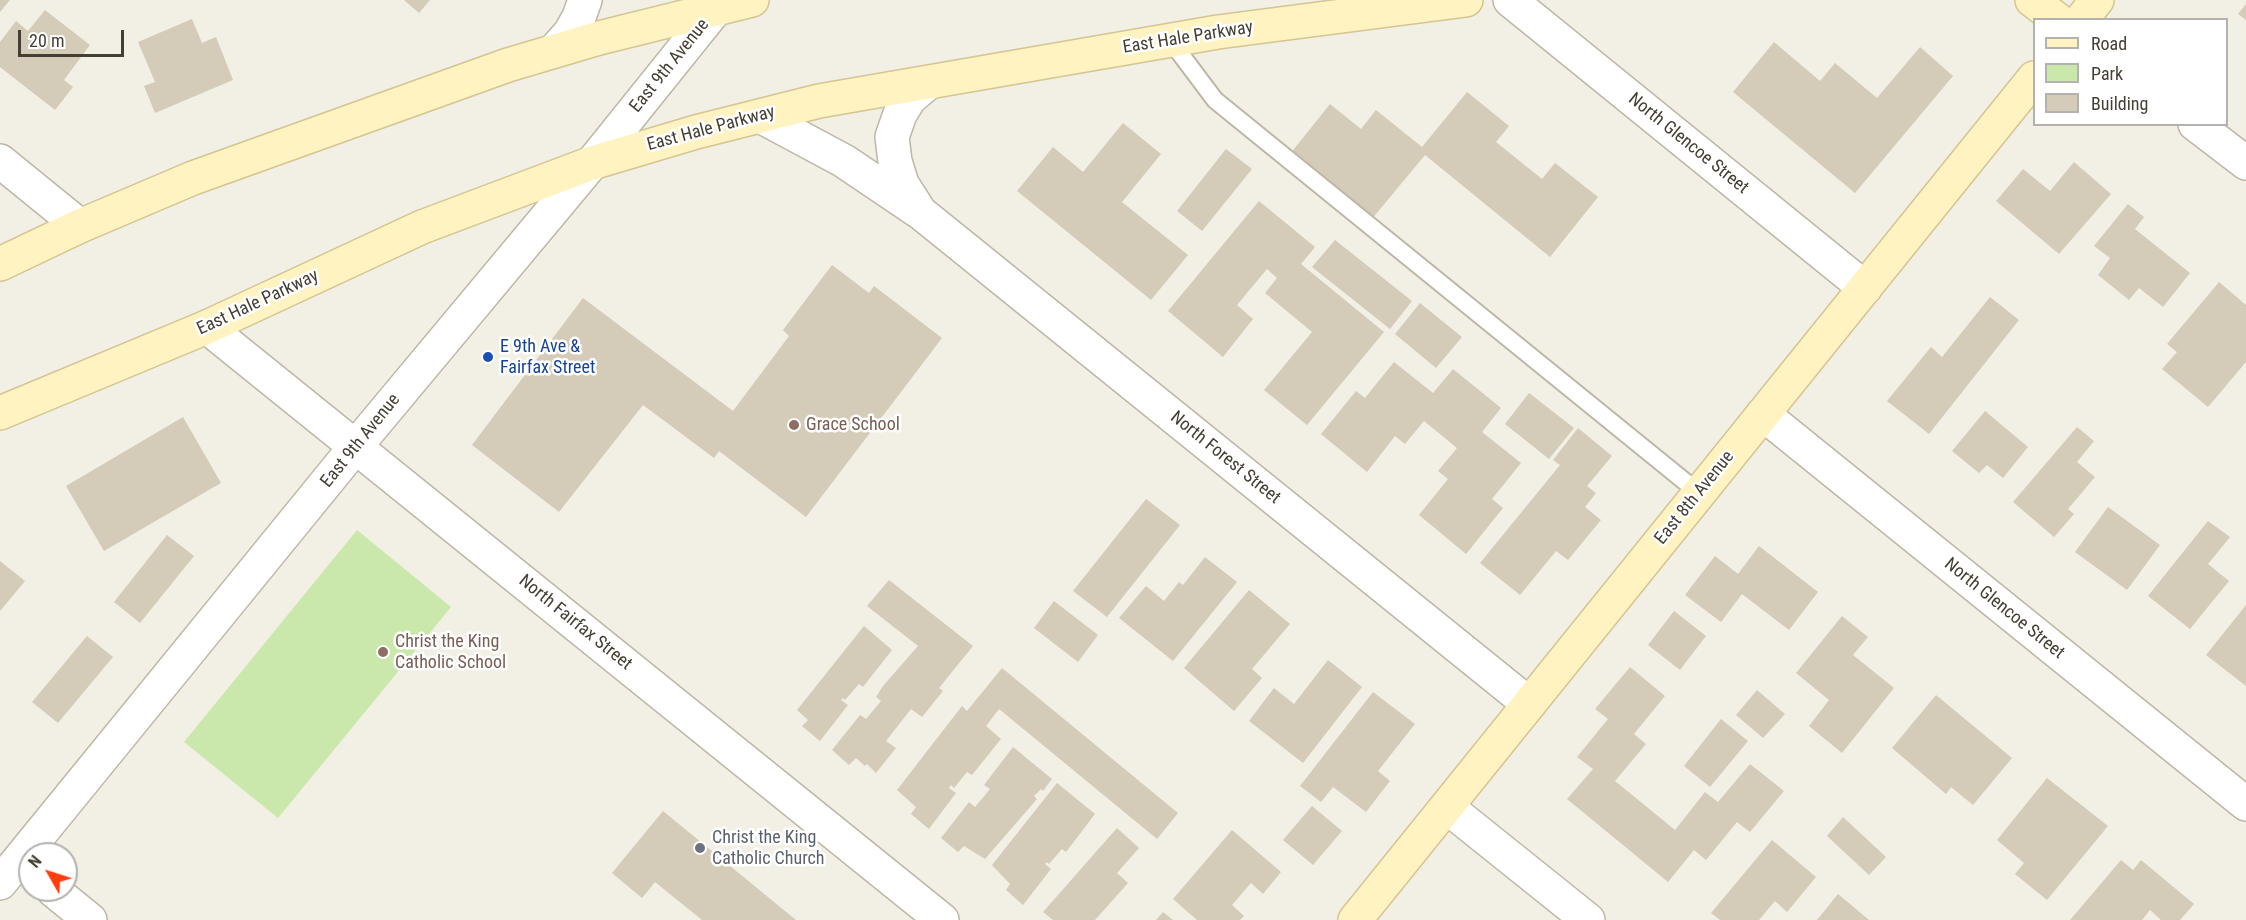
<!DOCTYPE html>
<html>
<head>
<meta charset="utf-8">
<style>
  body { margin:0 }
  #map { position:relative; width:2246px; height:920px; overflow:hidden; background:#f2efe4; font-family:"Roboto Condensed",sans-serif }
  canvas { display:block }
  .legend { position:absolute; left:2033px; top:18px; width:195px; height:108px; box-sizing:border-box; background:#fff; border:2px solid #b4b2ae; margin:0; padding:8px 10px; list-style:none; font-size:18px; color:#443f34 }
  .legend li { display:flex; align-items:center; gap:12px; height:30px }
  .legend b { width:30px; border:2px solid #b4b2ae }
  .north { position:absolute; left:18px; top:842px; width:60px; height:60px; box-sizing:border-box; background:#fff; border:2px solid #b4b2ae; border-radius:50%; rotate:309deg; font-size:16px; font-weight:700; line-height:24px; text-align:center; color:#443f34 }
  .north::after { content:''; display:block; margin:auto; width:21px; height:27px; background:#ff3d0f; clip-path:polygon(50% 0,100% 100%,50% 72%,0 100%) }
  .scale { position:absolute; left:18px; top:30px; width:106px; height:27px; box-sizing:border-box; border:3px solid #443f34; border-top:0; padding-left:8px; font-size:18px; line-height:21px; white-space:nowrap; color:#443f34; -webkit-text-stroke:4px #fff; paint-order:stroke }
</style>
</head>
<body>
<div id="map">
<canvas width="2246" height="920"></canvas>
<ul class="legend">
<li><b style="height:8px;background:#fff3c1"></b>Road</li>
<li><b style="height:16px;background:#cae8ab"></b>Park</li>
<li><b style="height:16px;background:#d4cbb9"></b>Building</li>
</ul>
<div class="north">N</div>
<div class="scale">20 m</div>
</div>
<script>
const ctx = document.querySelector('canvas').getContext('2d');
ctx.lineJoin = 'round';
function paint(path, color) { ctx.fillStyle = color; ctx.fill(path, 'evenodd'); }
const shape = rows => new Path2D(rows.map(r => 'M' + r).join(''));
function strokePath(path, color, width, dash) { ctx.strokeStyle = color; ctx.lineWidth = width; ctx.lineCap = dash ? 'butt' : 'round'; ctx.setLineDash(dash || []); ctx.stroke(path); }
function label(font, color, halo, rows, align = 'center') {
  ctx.font = font + ' "Roboto Condensed",sans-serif'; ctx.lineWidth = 5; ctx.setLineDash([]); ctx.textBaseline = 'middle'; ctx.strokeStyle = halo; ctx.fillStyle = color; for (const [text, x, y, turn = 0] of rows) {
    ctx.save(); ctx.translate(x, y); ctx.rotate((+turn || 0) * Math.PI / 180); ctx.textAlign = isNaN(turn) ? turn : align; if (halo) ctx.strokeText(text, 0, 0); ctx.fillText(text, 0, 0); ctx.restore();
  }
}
paint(shape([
  [357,530,451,607,278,818,184,742]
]), '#cae8ab');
paint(shape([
  [0,0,10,0,0,12],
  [404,0,430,0,419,13],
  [2246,4,2246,20,2238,14],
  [45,10,90,45,64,80,73,87,55,110,0,67,0,42,16,21,28,31],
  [192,19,202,43,216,37,233,80,155,113,144,86,155,82,138,42],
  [1774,42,1820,81,1835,63,1877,98,1920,47,1953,76,1855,193,1733,92],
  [1467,92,1509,126,1496,142,1542,179,1555,163,1598,197,1550,257,1425,155,1371,220,1290,154,1330,104,1361,129,1376,110,1422,147],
  [1123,123,1161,154,1122,202,1188,255,1151,300,1017,191,1053,147,1083,172],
  [1226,149,1252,169,1202,231,1177,211],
  [2074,162,2111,194,2059,254,1996,201,2023,169,2050,191],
  [1259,201,1315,247,1301,264,1384,332,1307,425,1264,390,1312,332,1265,293,1277,278,1267,269,1237,305,1253,319,1223,357,1168,311],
  [2128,204,2144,217,2135,229,2190,273,2163,307,2139,288,2129,300,2098,275,2110,258,2094,246],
  [1335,240,1412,301,1390,329,1312,267],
  [832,265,869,293,874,286,942,338,806,517,719,451,714,458,643,405,559,512,472,445,583,298,733,411,789,336,783,330],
  [2219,282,2246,305,2246,362,2208,407,2162,369,2177,352,2167,344],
  [1990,297,2019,320,1929,434,1887,401,1931,347,1942,357],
  [1420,303,1462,337,1436,368,1395,334],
  [1394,362,1433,393,1453,369,1501,408,1482,432,1521,463,1492,499,1503,508,1466,554,1419,515,1448,479,1438,471,1457,448,1424,421,1405,444,1395,436,1367,472,1321,434,1356,391,1365,398],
  [1529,393,1574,428,1549,459,1505,424],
  [1985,411,2028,447,2003,478,1987,465,1979,473,1952,451],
  [183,417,221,483,104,551,66,486],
  [2077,427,2094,441,2077,462,2095,477,2068,509,2074,514,2054,537,2013,502],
  [1578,428,1612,456,1587,486,1596,493,1585,507,1601,520,1568,560,1556,551,1520,595,1480,563,1560,465,1553,460],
  [1146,499,1180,525,1107,617,1073,591],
  [2108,507,2160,545,2127,590,2075,552],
  [2208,521,2230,537,2208,564,2229,581,2190,629,2148,596],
  [167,535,194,556,140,623,114,602],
  [1759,546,1818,592,1789,630,1742,594,1721,622,1685,595,1715,556,1738,574],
  [1205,557,1237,582,1173,661,1119,618,1146,586,1164,601,1179,582,1183,585],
  [0,561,25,581,0,611],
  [889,580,973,646,939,688,943,691,922,717,911,709,886,741,896,748,876,773,867,764,865,766,856,758,849,765,832,750,860,715,866,719,881,701,876,697,883,686,918,646,867,606],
  [1249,590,1290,624,1252,669,1262,678,1234,711,1184,668],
  [1054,601,1098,635,1078,662,1034,628],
  [2246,605,2246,686,2206,655],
  [1674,611,1706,636,1680,670,1648,645],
  [1842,616,1868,637,1853,655,1894,688,1842,753,1809,726,1829,700,1796,673],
  [864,626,892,650,863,687,859,684,845,700,843,698,841,700,848,705,820,741,802,726,808,720,797,710],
  [87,636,113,657,58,723,32,702],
  [1328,660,1362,687,1303,763,1249,721,1274,688,1294,704],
  [1630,667,1665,696,1634,734,1646,744,1615,781,1675,830,1705,792,1718,802,1750,764,1784,791,1750,832,1737,822,1706,860,1694,850,1668,882,1567,799,1593,769,1577,757,1608,719,1595,709],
  [1002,668,1178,813,1157,839,999,709,986,726,1001,739,972,775,967,772,954,788,951,785,949,788,956,793,929,829,911,814,916,807,897,790,962,706,967,711],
  [1757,690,1785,714,1763,738,1736,715],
  [1373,692,1415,724,1378,771,1390,781,1366,812,1333,787,1321,802,1300,786],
  [1936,695,2012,758,1973,805,1951,787,1946,794,1892,748],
  [1721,719,1748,741,1710,787,1684,766],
  [1013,747,1052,779,1043,791,1041,789,1034,796,1037,799,985,859,964,846,958,852,941,838,969,802,975,807,990,789,984,785],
  [2047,778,2108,826,2047,900,2015,874,2024,863,1997,840],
  [1057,783,1095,814,1066,852,1062,849,1049,864,1047,862,1045,864,1051,869,1023,905,1006,890,1010,884,992,865],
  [1312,806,1342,831,1313,865,1283,840],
  [663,811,796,920,702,920,655,882,642,898,612,873],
  [1843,817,1886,857,1869,875,1827,836],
  [1117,828,1139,848,1117,873,1128,883,1095,920,1053,920,1043,912],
  [1232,830,1281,872,1263,894,1251,883,1232,905,1244,916,1240,920,1197,920,1173,899],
  [1772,840,1816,877,1787,912,1775,901,1759,920,1720,920,1711,913],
  [2121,860,2133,870,2141,860,2194,904,2180,920,2161,920,2150,910,2142,920,2070,920],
  [1838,894,1869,920,1817,920],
  [1163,912,1173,920,1156,920]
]), '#d4cbb9');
const lane = shape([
  [1170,40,1215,100,1699,493]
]);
const street = shape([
  [1510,0,1865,288],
  [554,51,570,33,579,17,585,0],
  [760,116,844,161,921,213,1529,704],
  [2195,124,2246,163],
  [0,161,80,226],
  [918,209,902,184,895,161,892,137,900,114,910,98,928,83],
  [207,327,942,920],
  [1763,414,2246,804],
  [1447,807,1588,920],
  [0,883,356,446,592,163,723,0],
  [53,890,90,920]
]);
const secondary = shape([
  [2032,0,2058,20],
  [2081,20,2097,0],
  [0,264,80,226,193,178,508,65,599,38,752,0],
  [0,413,207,327,422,227,592,163,696,132,819,101,1218,32,1466,0],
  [1355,920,2034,78]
]);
strokePath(lane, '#beb7a6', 20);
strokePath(street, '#beb7a6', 36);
strokePath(secondary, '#d4c592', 36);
strokePath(lane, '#fff', 16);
strokePath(street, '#fff', 33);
strokePath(secondary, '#fff3c1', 33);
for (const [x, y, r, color] of [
  [488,357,6,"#1a4fb4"],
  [794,425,6,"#8d6e63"],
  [383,652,6,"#8d6e63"],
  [700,848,6,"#6b7280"]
]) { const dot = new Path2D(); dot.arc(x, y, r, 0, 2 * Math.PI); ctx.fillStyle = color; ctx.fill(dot); strokePath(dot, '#fff', 2); }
label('18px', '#443f34', '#fff', [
  ["East Hale Parkway",1188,38,-9],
  ["East 9th Avenue",670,66,-51],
  ["East Hale Parkway",711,129,-15],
  ["North Glencoe Street",1688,144,39],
  ["East Hale Parkway",258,303,-25],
  ["East 9th Avenue",361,441,-51],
  ["North Forest Street",1225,458,39],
  ["East 8th Avenue",1695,498,-51],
  ["North Glencoe Street",2004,609,39],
  ["North Fairfax Street",575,623,39]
]);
label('18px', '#164399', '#fff', [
  ["E 9th Ave &",500,347],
  ["Fairfax Street",500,368]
], 'left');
label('18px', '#785e54', '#fff', [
  ["Grace School",806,425],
  ["Christ the King",395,642],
  ["Catholic School",395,663]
], 'left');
label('18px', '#5b616d', '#fff', [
  ["Christ the King",712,838],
  ["Catholic Church",712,859]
], 'left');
</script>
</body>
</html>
